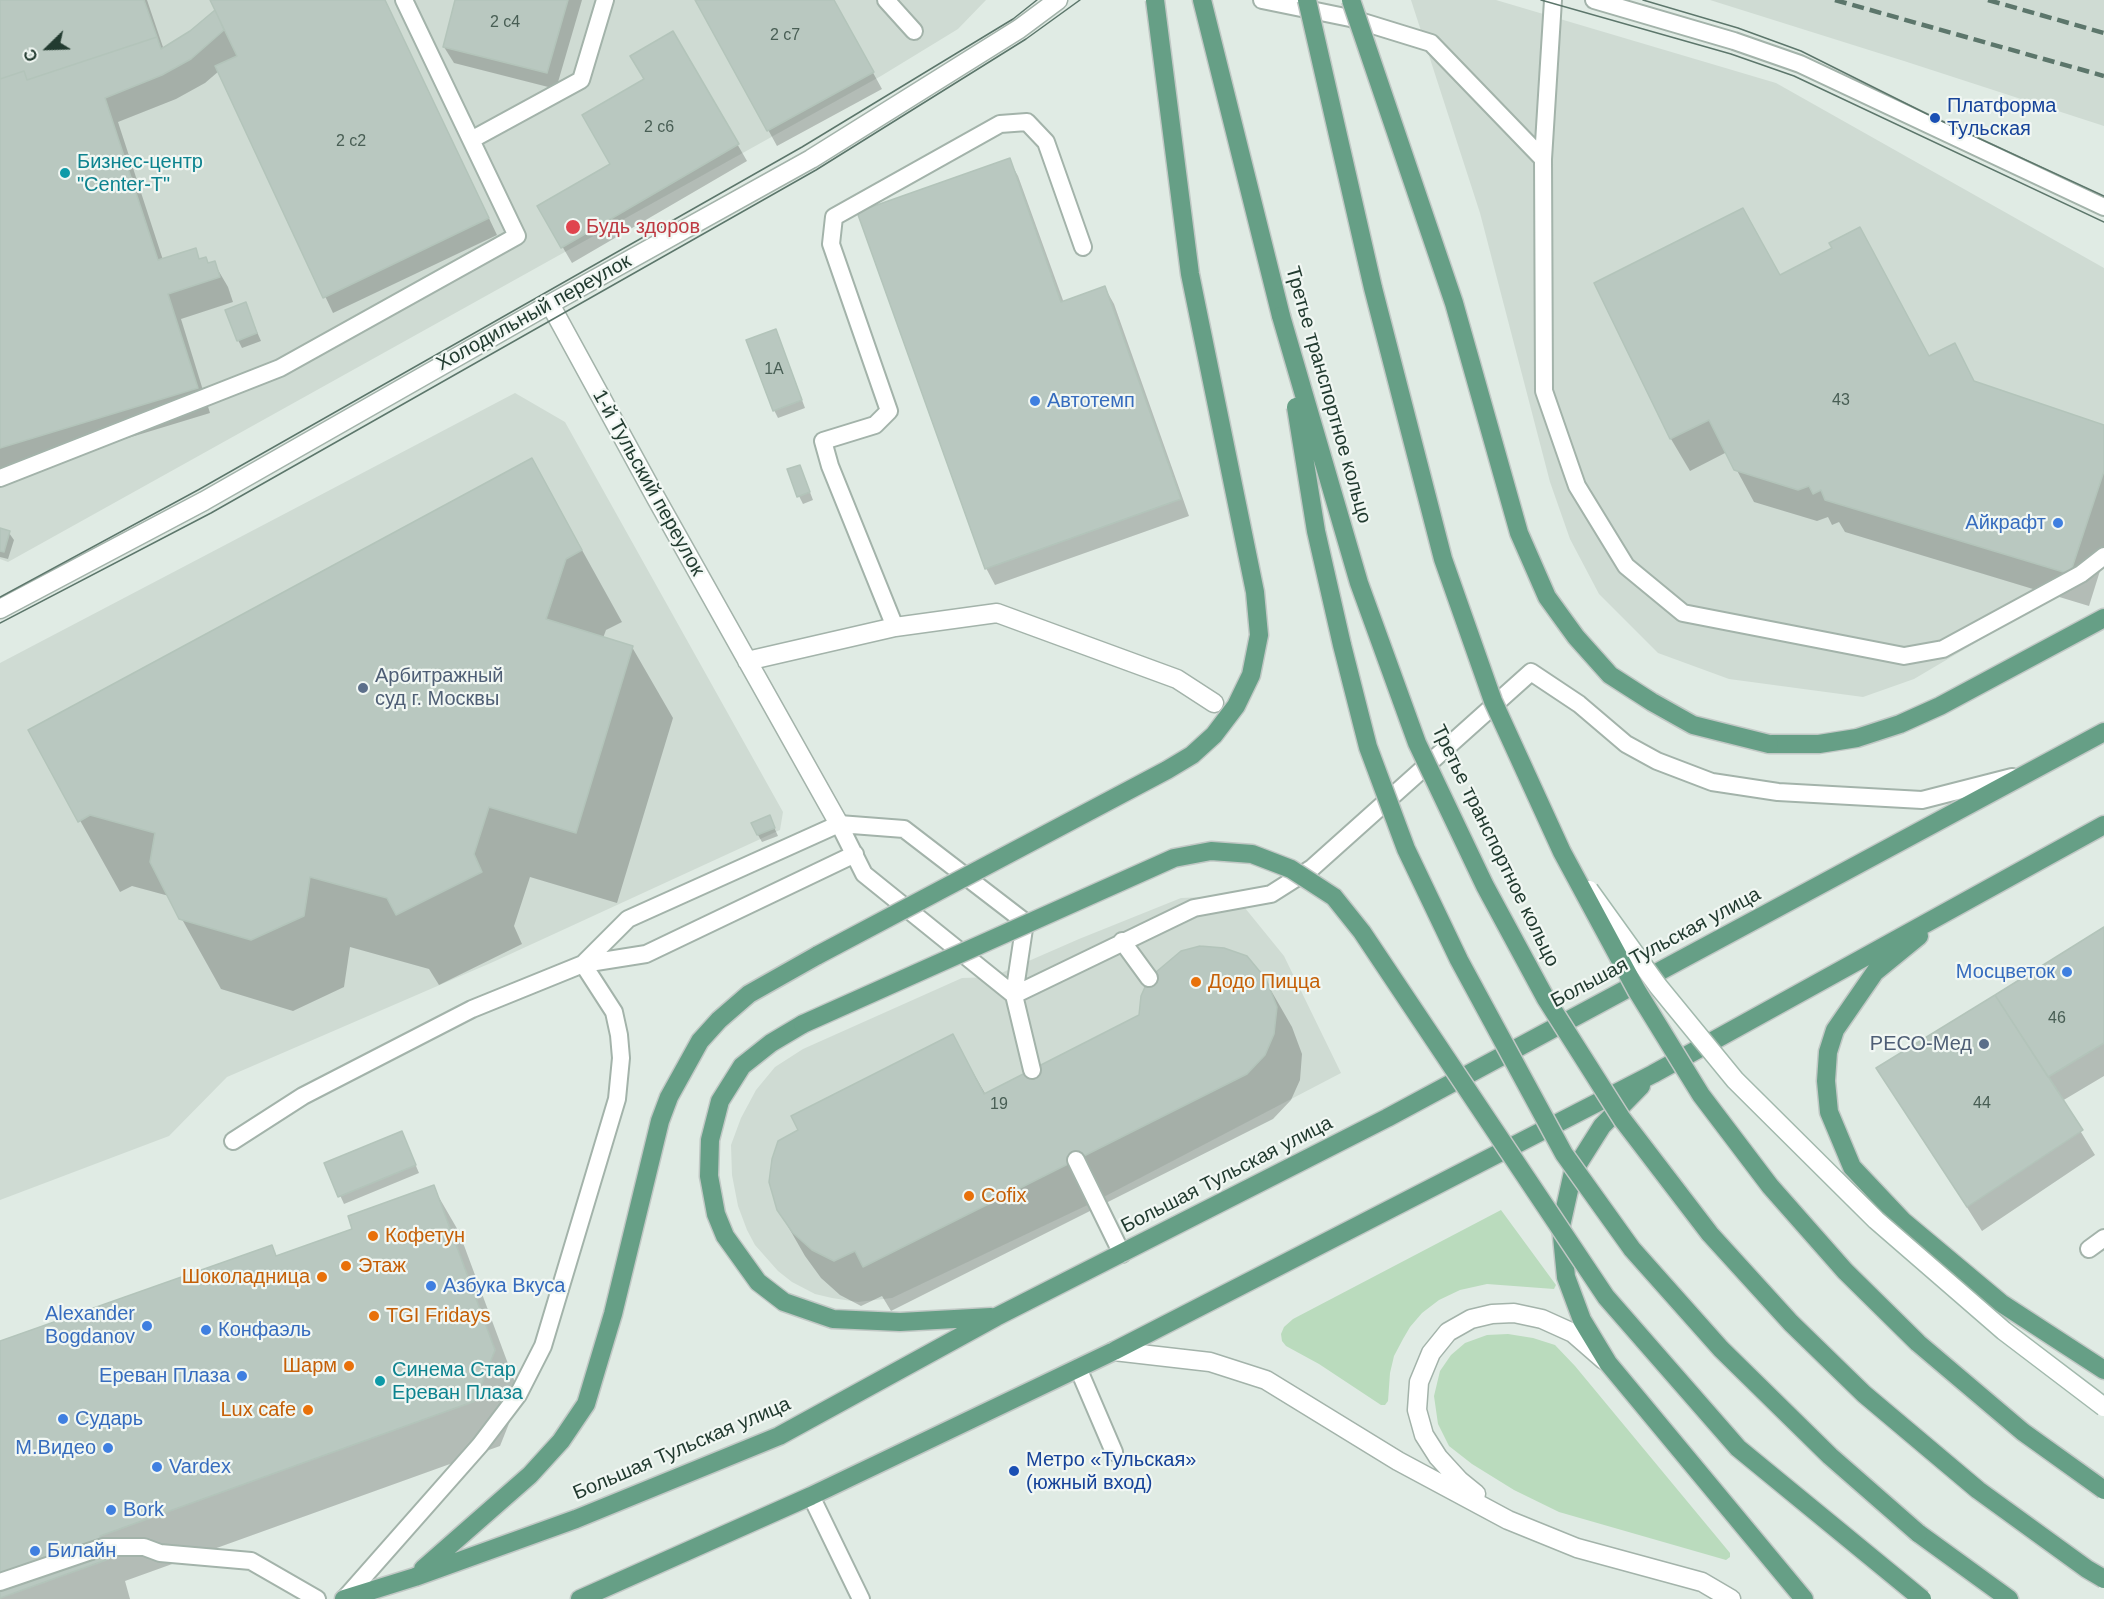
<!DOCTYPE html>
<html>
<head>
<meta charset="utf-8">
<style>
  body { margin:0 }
  #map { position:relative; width:2104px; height:1599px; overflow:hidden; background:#e0ebe4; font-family:Arial,sans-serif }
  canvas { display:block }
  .north { position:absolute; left:18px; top:18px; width:60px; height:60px; -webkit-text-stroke:4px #f1f7f3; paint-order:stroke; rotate:247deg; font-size:16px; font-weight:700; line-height:24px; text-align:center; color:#223b30 }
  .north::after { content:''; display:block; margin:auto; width:21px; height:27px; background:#223b30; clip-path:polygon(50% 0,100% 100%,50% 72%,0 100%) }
</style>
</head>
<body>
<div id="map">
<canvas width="2104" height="1599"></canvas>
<div class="north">С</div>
</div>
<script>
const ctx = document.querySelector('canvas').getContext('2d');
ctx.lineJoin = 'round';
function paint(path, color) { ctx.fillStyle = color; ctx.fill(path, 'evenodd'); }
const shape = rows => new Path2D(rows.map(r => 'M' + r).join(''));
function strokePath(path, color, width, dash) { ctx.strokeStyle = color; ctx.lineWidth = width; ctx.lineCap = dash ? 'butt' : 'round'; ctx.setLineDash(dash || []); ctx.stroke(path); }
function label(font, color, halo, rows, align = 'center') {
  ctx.font = font + ' Arial,sans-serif'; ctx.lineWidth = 4.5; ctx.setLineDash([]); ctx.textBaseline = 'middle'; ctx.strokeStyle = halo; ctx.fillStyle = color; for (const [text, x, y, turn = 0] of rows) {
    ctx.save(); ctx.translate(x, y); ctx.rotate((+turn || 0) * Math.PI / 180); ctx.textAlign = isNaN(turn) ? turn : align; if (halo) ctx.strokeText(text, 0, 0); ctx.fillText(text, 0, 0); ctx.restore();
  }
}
paint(shape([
  [0,0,986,0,958,29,881,76,8,562,0,559],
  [1411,0,1496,0,1776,83,2104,268,2104,567,1914,679,1863,697,1729,679,1658,653,1599,594,1570,539,1550,482,1480,213],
  [1710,0,2104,0,2104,126,1904,61],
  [515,393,565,422,783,812,780,830,493,962,227,1077,169,1136,0,1200,0,663],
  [1205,897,1245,908,1284,956,1341,1073,1096,1201,892,1298,858,1302,832,1298,815,1294,792,1282,778,1271,755,1245,747,1230,738,1206,732,1175,731,1145,741,1118,756,1090,775,1067,803,1049,962,978,992,977,1079,939,1181,898]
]), '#cfdbd3');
paint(shape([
  [1501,1210,1556,1285,1554,1289,1487,1284,1460,1290,1439,1300,1422,1313,1410,1327,1403,1339,1394,1356,1390,1373,1388,1401,1385,1405,1381,1405,1319,1364,1286,1346,1282,1341,1281,1334,1284,1327,1293,1319],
  [1508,1334,1533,1338,1555,1345,1575,1366,1730,1553,1730,1557,1726,1560,1559,1512,1514,1490,1472,1464,1449,1446,1438,1424,1434,1396,1440,1371,1451,1355,1465,1343,1487,1335]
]), '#badbbd');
paint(shape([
  [0,0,147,0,164,50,191,32,216,11,212,0,385,0,497,235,333,313,219,71,205,83,176,99,118,122,163,260,195,250,200,260,208,264,214,263,228,287,233,302,181,319,210,413,0,477],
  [456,0,582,0,556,89,454,63,444,47],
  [697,0,833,0,882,89,777,146],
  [673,33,747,161,572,263,539,207,612,165,646,80],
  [1009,160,1018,176,1064,303,1105,288,1114,304,1189,516,995,585,986,568],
  [1780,277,1929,358,1954,345,1976,384,2104,427,2104,558,2089,606,1845,532,1839,522,1832,525,1828,517,1817,521,1754,502,1727,452,1690,471,1671,439,1596,284],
  [245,304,261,341,242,348,238,340],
  [779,338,805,408,778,418,774,410],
  [532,460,622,622,606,630,603,638,632,647,673,718,617,903,530,877,514,926,522,944,439,985,429,969,350,947,344,987,293,1011,221,989,169,896,132,886,120,892,30,731],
  [803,474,813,500,803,504,799,496],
  [0,530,9,533,14,540,8,559,0,557],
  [773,825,778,836,762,842,758,835],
  [2104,929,2104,1076,2062,1101,2095,1155,1982,1231,1878,1068],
  [1265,980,1292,1027,1302,1054,1300,1080,1291,1100,1273,1119,891,1311,882,1296,861,1306,840,1295,821,1278,805,1256,778,1209,952,1036,986,1095],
  [405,1140,419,1173,344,1204,326,1164],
  [433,1187,459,1232,520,1396,500,1446,125,1581,130,1599,0,1599,0,1342,271,1247,277,1257,354,1230]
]), '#0003');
const building = shape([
  [0,0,144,0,157,37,27,80,24,71,0,79,0,0],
  [210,0,385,0,489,218,323,298,215,66,237,56,210,0],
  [455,0,568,0,547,73,443,47,455,0],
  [695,0,834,0,874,72,767,131,695,0],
  [215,10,224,30,191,59,162,75,105,98,158,260,196,248,199,259,206,257,208,263,215,261,220,277,168,294,198,388,0,448,0,79,24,71,27,80,157,37,161,49,190,31,215,10],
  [673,31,739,144,561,248,537,206,610,164,582,115,644,79,630,56,673,31],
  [1010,158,1061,302,1105,286,1181,499,985,569,857,212,1010,158],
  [1743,208,1780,275,1832,248,1829,243,1860,227,1929,356,1955,343,1974,381,2104,425,2104,471,2070,574,1825,500,1821,490,1813,494,1809,486,1798,490,1734,470,1709,420,1670,439,1594,283,1743,208],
  [246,302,257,333,237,341,225,310,246,302],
  [776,329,802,400,773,411,746,340,776,329],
  [532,458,582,550,566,559,546,619,633,646,576,833,489,807,474,854,482,872,396,915,387,898,310,877,304,916,251,940,179,919,150,862,155,833,90,815,78,822,28,730,532,458],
  [800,465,810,492,797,497,787,469,800,465],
  [0,528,10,531,4,552,0,551,0,528],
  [770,815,775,828,757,835,751,823,770,815],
  [2104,927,2104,1043,2048,1077,1995,995,2104,927],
  [1200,946,1224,948,1247,956,1266,979,1277,1007,1274,1034,1265,1055,1247,1074,863,1267,855,1251,834,1261,812,1250,793,1233,777,1210,769,1182,772,1159,778,1141,798,1130,791,1116,953,1034,984,1094,1139,1015,1141,996,1149,978,1181,951,1200,946],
  [1995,995,2083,1130,1967,1207,1876,1068,1995,995],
  [402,1131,416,1165,338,1197,324,1163,402,1131],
  [434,1185,495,1350,475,1401,100,1536,106,1560,0,1598,0,1341,272,1245,276,1256,352,1229,348,1216,434,1185]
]);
paint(building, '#b9c8c0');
strokePath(building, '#b3c4ba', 1.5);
const service = shape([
  [886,0,914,31],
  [1262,0,1350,18,1431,43,1543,159,1553,0],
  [1594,0,1734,41,1800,64,2104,207],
  [471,140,581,80,605,0],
  [1543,159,1544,391,1577,486,1626,566,1683,613,1904,656,1943,649,2081,574,2104,556],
  [0,478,280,368,517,236,404,0],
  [895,627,830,466,823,441,875,425,889,411,831,244,834,217,1000,124,1027,122,1046,142,1083,247],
  [839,824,864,874,1014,995],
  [855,854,646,954,583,964,628,919,839,824,904,829,1025,922,1014,995,1032,1070],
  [1122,941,1149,978],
  [1014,995,1194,908,1271,894,1312,868,1531,672,1579,704,1626,744,1657,761,1712,782,1778,792,1922,800,2012,777],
  [233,1141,303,1096,472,1009,583,964,614,1012,619,1035,621,1058,617,1099,543,1346,518,1395,480,1445,345,1598],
  [1076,1160,1122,1254],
  [2089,1249,2104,1238],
  [1078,1368,1114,1452],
  [811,1496,861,1599],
  [0,1582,103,1547,144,1547,160,1553,251,1561,317,1599]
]);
const minor = shape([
  [550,304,656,498,839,824],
  [0,609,204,501,550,304,811,159,1019,29,1058,0],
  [747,661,895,627,997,613,1177,679,1214,703]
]);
const tertiary = shape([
  [1114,1351,1210,1362,1266,1380,1398,1461,1508,1520,1577,1548,1702,1582,1731,1599],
  [1476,1494,1460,1481,1438,1457,1424,1435,1417,1410,1419,1382,1431,1353,1448,1332,1471,1319,1492,1314,1514,1313,1542,1319,1573,1333,1604,1360]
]);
const primary = shape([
  [1202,0,1281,316],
  [1769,744,1819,744,1857,738,1900,724,1940,706,2104,618],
  [1919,936,1875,972,1835,1030,1828,1052,1826,1081,1829,1112,1852,1167,1903,1221,2001,1303,2104,1370],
  [803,1024,771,1043,742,1066,720,1101,710,1140,709,1176,716,1214,725,1236,758,1282,784,1302,833,1319,900,1322,991,1317],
  [1641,1086,1602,1126,1573,1172,1561,1226,1566,1277,1582,1320,1608,1363,1804,1599],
  [1918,1533,2009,1599],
  [423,1569,530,1475,561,1441,586,1404,613,1314,660,1121,669,1097,700,1041,719,1020,749,994,818,955],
  [344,1599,415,1577,576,1519,779,1436,996,1317,1387,1118,2104,732],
  [580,1599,811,1496,1114,1351,1653,1074,2104,825]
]);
strokePath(service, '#a3b3aa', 20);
strokePath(minor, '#a3b3aa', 21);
strokePath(tertiary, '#a3b3aa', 21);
strokePath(primary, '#c1c8c5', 21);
strokePath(service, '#fff', 16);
strokePath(minor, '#fff', 18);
strokePath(tertiary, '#fff', 18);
strokePath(primary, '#669f86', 18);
strokePath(shape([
  [1541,0,1731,54,1794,76,2104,222],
  [1643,0,1738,28,1801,51,1935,118,2104,196],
  [0,597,198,490,802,147,1013,19,1037,0],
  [0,623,211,513,816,170,1026,39,1080,0]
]), '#5c766b', 1.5);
strokePath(shape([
  [1835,0,2104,76],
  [1988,0,2104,33]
]), '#5c766b', 4.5, [12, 6]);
const secondaryBridge = shape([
  [1589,890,1658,986,1735,1080,1876,1220,2004,1331,2104,1407]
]);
const primaryBridge = shape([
  [1307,0,1373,288,1443,559,1493,701,1562,852,1637,991,1701,1095,1770,1186,1845,1271,1918,1343,2023,1432,2104,1490],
  [1351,0,1454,303,1519,533,1547,597,1576,637,1610,675,1652,702,1693,725,1769,744],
  [1281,316,1359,583,1417,743,1485,886,1546,999,1622,1119,1710,1234,1791,1323,1864,1394,1978,1490,2087,1569,2104,1579],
  [1296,407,1316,531,1342,645,1368,747,1406,849,1459,960,1564,1154,1632,1249,1721,1349,1830,1456,1918,1533],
  [818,955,1167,770,1192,755,1214,735,1236,706,1251,675,1259,635,1255,592,1190,274,1155,0],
  [803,1024,1174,858,1211,851,1252,854,1291,869,1334,897,1362,932,1606,1297,1738,1448,1922,1599]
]);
strokePath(secondaryBridge, '#a2b9ad', 21, []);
strokePath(primaryBridge, '#c1c8c5', 21, []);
strokePath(secondaryBridge, '#fff', 18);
strokePath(primaryBridge, '#669f86', 18);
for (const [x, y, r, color] of [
  [1935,118,6,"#1a4fb4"],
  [65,173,6,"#0f9aa8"],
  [573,227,8,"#e0444e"],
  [1035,401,6,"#3f7fe0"],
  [2058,523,6,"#3f7fe0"],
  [363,688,6,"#5c6f8a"],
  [2067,972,6,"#3f7fe0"],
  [1196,982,6,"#e8710a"],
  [1984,1044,6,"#5c6f8a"],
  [969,1196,6,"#e8710a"],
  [373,1236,6,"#e8710a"],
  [346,1266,6,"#e8710a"],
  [322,1277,6,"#e8710a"],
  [431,1286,6,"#3f7fe0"],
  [374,1316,6,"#e8710a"],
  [147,1326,6,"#3f7fe0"],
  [206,1330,6,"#3f7fe0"],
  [349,1366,6,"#e8710a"],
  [242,1376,6,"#3f7fe0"],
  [380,1381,6,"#0f9aa8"],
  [308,1410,6,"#e8710a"],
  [63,1419,6,"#3f7fe0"],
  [108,1448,6,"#3f7fe0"],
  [157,1467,6,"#3f7fe0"],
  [1014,1471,6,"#1a4fb4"],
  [111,1510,6,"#3f7fe0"],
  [35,1551,6,"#3f7fe0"]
]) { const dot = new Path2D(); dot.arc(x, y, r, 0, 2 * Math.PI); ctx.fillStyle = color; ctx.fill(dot); strokePath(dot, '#f1f7f3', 2); }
label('16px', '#485e54', null, [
  ["2 с4",505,23],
  ["2 с7",785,36],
  ["2 с6",659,128],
  ["2 с2",351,142],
  ["1А",774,370],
  ["43",1841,401],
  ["46",2057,1019],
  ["44",1982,1104],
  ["19",999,1105]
]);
label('20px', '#164399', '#f1f7f3', [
  ["Платформа",1947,106],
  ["Тульская",1947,129],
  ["Метро «Тульская»",1026,1460],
  ["(южный вход)",1026,1483]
], 'left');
label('20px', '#0d838f', '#f1f7f3', [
  ["Бизнес-центр",77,162],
  ["\"Center-T\"",77,185],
  ["Синема Стар",392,1370],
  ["Ереван Плаза",392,1393]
], 'left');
label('20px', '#be3a42', '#f1f7f3', [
  ["Будь здоров",586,227]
], 'left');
label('20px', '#223b30', '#f1f7f3', [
  ["Холодильный переулок",534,313,-29],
  ["Третье транспортное кольцо",1328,395,74],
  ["1-й Тульский переулок",648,483,61],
  ["Третье транспортное кольцо",1495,846,64],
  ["Большая Тульская улица",1656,948,-28],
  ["Большая Тульская улица",1227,1175,-27],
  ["Большая Тульская улица",682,1449,-23]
]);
label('20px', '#366cbe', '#f1f7f3', [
  ["Автотемп",1047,401],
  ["Айкрафт",2046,523,"right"],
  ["Мосцветок",2055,972,"right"],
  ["Азбука Вкуса",443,1286],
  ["Alexander",135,1314,"right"],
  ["Bogdanov",135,1337,"right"],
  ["Конфаэль",218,1330],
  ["Ереван Плаза",230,1376,"right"],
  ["Сударь",75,1419],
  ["М.Видео",96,1448,"right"],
  ["Vardex",169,1467],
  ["Bork",123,1510],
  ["Билайн",47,1551]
], 'left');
label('20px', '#4e5e75', '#f1f7f3', [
  ["Арбитражный",375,676],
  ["суд г. Москвы",375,699],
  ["РЕСО-Мед",1972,1044,"right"]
], 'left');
label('20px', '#c56008', '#f1f7f3', [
  ["Додо Пицца",1208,982],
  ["Cofix",981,1196],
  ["Кофетун",385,1236],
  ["Этаж",358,1266],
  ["Шоколадница",310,1277,"right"],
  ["TGI Fridays",386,1316],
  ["Шарм",337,1366,"right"],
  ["Lux cafe",296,1410,"right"]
], 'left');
</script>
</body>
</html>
